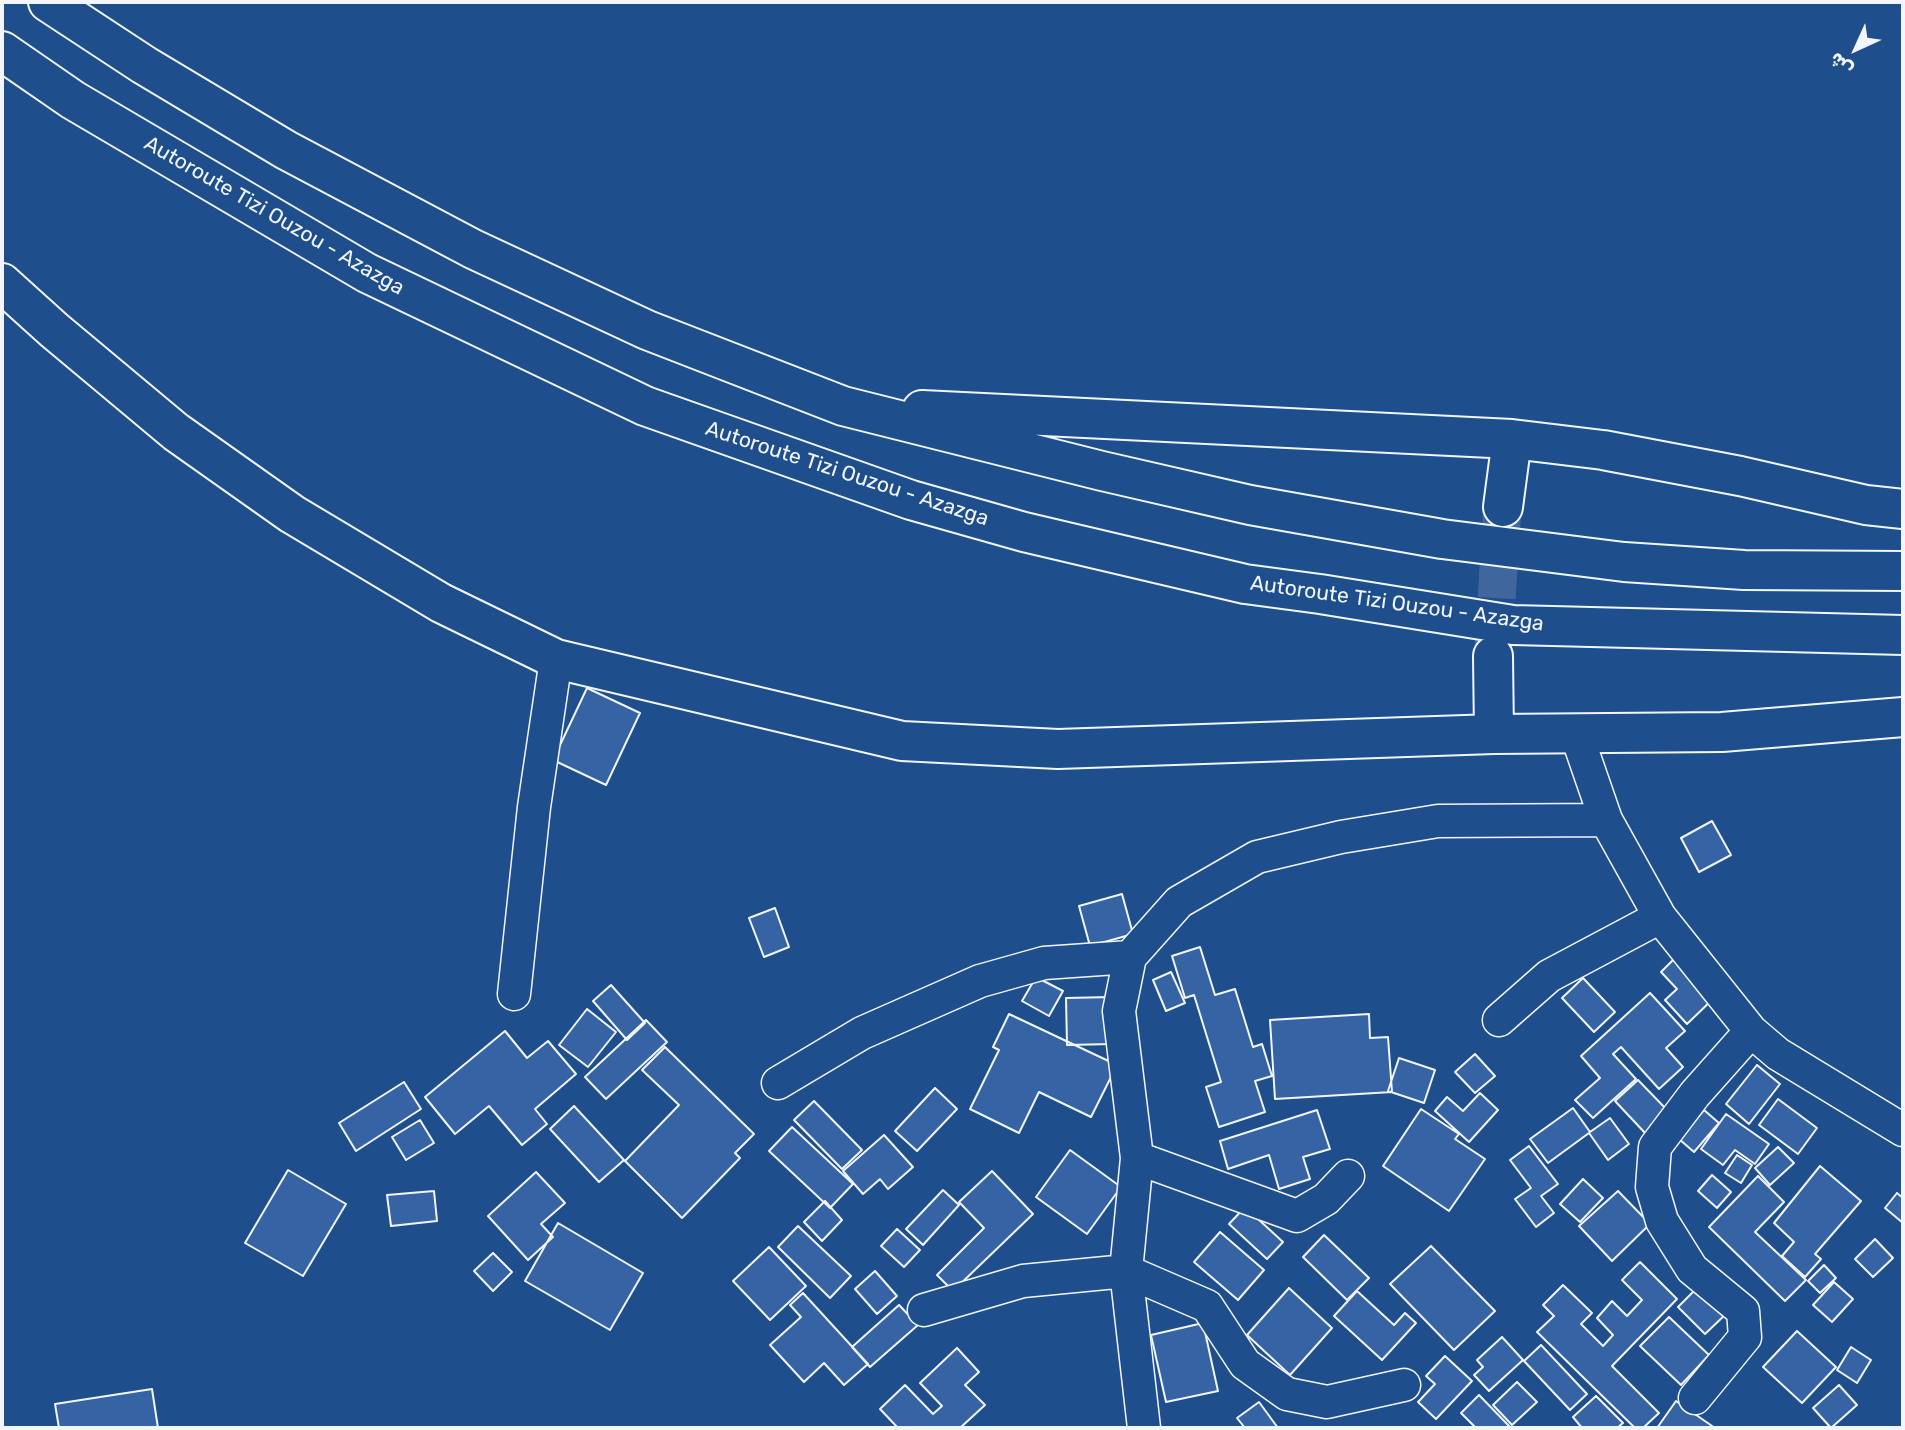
<!DOCTYPE html>
<html>
<head>
<meta charset="utf-8">
<style>
  body { margin:0 }
  #map { position:relative; width:1905px; height:1430px; overflow:hidden; background:#1f4e8c; font-family:Rubik,"Noto Sans Arabic",sans-serif }
  canvas { display:block }
  .frame { position:absolute; inset:0; border:4px solid #f2f6ff; pointer-events:none }
  .north { position:absolute; left:1821px; top:14px; width:70px; height:70px; -webkit-text-stroke:5px #1f4e8c; paint-order:stroke; rotate:225deg; font-size:19px; font-weight:700; line-height:28px; text-align:center; color:#f2f6ff }
  .north::after { content:''; display:block; margin:auto; width:24px; height:32px; background:#f2f6ff; clip-path:polygon(50% 0,100% 100%,50% 72%,0 100%) }
</style>
</head>
<body>
<div id="map">
<canvas width="1905" height="1430"></canvas>
<div class="frame"></div>
<div class="north">ش</div>
</div>
<script>
const ctx = document.querySelector('canvas').getContext('2d');
ctx.lineJoin = 'round';
function paint(path, color) { ctx.fillStyle = color; ctx.fill(path, 'evenodd'); }
const shape = rows => new Path2D(rows.map(r => 'M' + r).join(''));
function strokePath(path, color, width, dash) { ctx.strokeStyle = color; ctx.lineWidth = width; ctx.lineCap = dash ? 'butt' : 'round'; ctx.setLineDash(dash || []); ctx.stroke(path); }
function label(font, color, halo, rows, align = 'center') {
  ctx.font = font + ' Rubik,sans-serif'; ctx.lineWidth = 5; ctx.setLineDash([]); ctx.textBaseline = 'middle'; ctx.strokeStyle = halo; ctx.fillStyle = color; for (const [text, x, y, turn = 0] of rows) {
    ctx.save(); ctx.translate(x, y); ctx.rotate((+turn || 0) * Math.PI / 180); ctx.textAlign = isNaN(turn) ? turn : align; if (halo) ctx.strokeText(text, 0, 0); ctx.fillText(text, 0, 0); ctx.restore();
  }
}
const building = shape([
  [587,688,640,713,606,785,553,760,587,688],
  [1712,821,1731,855,1699,872,1681,838,1712,821],
  [1122,894,1133,934,1090,946,1079,906,1122,894],
  [775,908,789,947,764,957,749,918,775,908],
  [1200,947,1215,995,1235,989,1253,1047,1262,1044,1272,1076,1255,1081,1265,1112,1219,1127,1206,1087,1221,1082,1194,995,1185,998,1172,956,1200,947],
  [1677,956,1716,996,1687,1024,1665,1000,1677,989,1661,972,1677,956],
  [1171,972,1185,1003,1166,1011,1153,980,1171,972],
  [1036,977,1063,991,1049,1016,1022,1001,1036,977],
  [1583,978,1615,1012,1594,1032,1562,998,1583,978],
  [611,985,645,1023,627,1040,593,1001,611,985],
  [1650,993,1685,1031,1666,1048,1683,1067,1659,1089,1621,1047,1613,1054,1636,1079,1593,1118,1575,1100,1600,1078,1581,1056,1650,993],
  [1111,997,1112,1044,1067,1045,1066,998,1111,997],
  [587,1009,616,1032,588,1067,559,1045,587,1009],
  [1009,1014,1117,1065,1091,1117,1039,1092,1019,1133,970,1109,999,1050,993,1047,1009,1014],
  [1369,1014,1370,1038,1388,1037,1392,1092,1275,1099,1270,1020,1369,1014],
  [646,1020,667,1042,606,1099,585,1077,646,1020],
  [505,1031,527,1058,548,1041,576,1074,535,1109,547,1124,522,1145,489,1106,455,1134,425,1097,505,1031],
  [665,1047,754,1134,735,1153,740,1158,682,1218,625,1161,679,1105,642,1070,665,1047],
  [1475,1054,1495,1076,1475,1093,1455,1072,1475,1054],
  [1399,1058,1435,1070,1424,1103,1388,1091,1399,1058],
  [1757,1065,1780,1084,1749,1124,1726,1104,1757,1065],
  [1638,1080,1669,1112,1646,1134,1615,1101,1638,1080],
  [404,1082,421,1109,356,1151,339,1123,404,1082],
  [935,1088,957,1109,917,1151,895,1131,935,1088],
  [1480,1093,1498,1110,1469,1142,1435,1111,1447,1097,1463,1111,1480,1093],
  [1778,1099,1817,1128,1798,1154,1759,1125,1778,1099],
  [814,1101,862,1150,842,1169,794,1120,814,1101],
  [574,1106,624,1160,599,1182,550,1129,574,1106],
  [1573,1108,1590,1132,1610,1118,1629,1144,1608,1160,1589,1133,1548,1163,1530,1139,1573,1108],
  [1421,1109,1459,1134,1455,1139,1485,1159,1449,1211,1383,1166,1421,1109],
  [1317,1110,1330,1149,1303,1157,1310,1179,1279,1189,1269,1155,1228,1169,1220,1141,1317,1110],
  [1704,1110,1719,1123,1694,1152,1679,1139,1704,1110],
  [1726,1114,1769,1144,1755,1164,1735,1150,1723,1165,1701,1149,1726,1114],
  [420,1120,434,1143,406,1160,392,1137,420,1120],
  [792,1127,853,1184,830,1208,769,1151,792,1127],
  [884,1135,913,1167,888,1189,880,1179,863,1194,843,1171,884,1135],
  [1529,1146,1558,1184,1541,1196,1554,1213,1536,1227,1515,1199,1531,1188,1510,1160,1529,1146],
  [1778,1147,1794,1163,1770,1185,1755,1168,1778,1147],
  [1070,1150,1121,1187,1087,1234,1036,1197,1070,1150],
  [1737,1155,1752,1165,1741,1183,1725,1173,1737,1155],
  [1820,1166,1861,1201,1815,1254,1821,1259,1805,1277,1782,1256,1794,1242,1774,1223,1820,1166],
  [288,1170,346,1204,303,1276,245,1243,288,1170],
  [992,1171,1033,1214,953,1291,937,1275,984,1228,959,1202,992,1171],
  [536,1172,565,1203,541,1224,553,1237,528,1260,488,1216,536,1172],
  [1712,1175,1731,1192,1717,1208,1698,1191,1712,1175],
  [1758,1176,1784,1202,1755,1232,1806,1280,1785,1301,1709,1227,1758,1176],
  [1583,1179,1603,1198,1580,1222,1560,1204,1583,1179],
  [943,1190,959,1205,923,1245,906,1229,943,1190],
  [434,1191,437,1221,391,1226,387,1195,434,1191],
  [1618,1191,1650,1224,1612,1261,1579,1226,1618,1191],
  [1897,1193,1903,1198,1903,1223,1885,1208,1897,1193],
  [825,1201,842,1220,822,1241,804,1222,825,1201],
  [1245,1207,1283,1242,1267,1259,1229,1224,1245,1207],
  [558,1223,643,1273,610,1330,525,1281,558,1223],
  [798,1226,851,1276,830,1298,778,1247,798,1226],
  [897,1229,920,1250,904,1267,881,1246,897,1229],
  [1220,1232,1264,1270,1238,1300,1194,1262,1220,1232],
  [1324,1235,1369,1278,1347,1300,1303,1257,1324,1235],
  [1875,1239,1893,1258,1873,1277,1855,1259,1875,1239],
  [1431,1246,1495,1311,1454,1350,1390,1284,1431,1246],
  [769,1247,806,1286,770,1320,733,1281,769,1247],
  [493,1253,512,1272,493,1291,474,1271,493,1253],
  [1640,1262,1677,1299,1612,1366,1659,1413,1643,1428,1635,1428,1537,1332,1554,1316,1543,1305,1563,1285,1592,1313,1581,1324,1603,1346,1613,1335,1597,1318,1612,1301,1627,1316,1642,1300,1622,1280,1640,1262],
  [1824,1265,1836,1278,1820,1293,1808,1281,1824,1265],
  [875,1271,897,1296,877,1314,855,1289,875,1271],
  [1834,1282,1853,1299,1832,1322,1813,1305,1834,1282],
  [1699,1286,1727,1313,1705,1334,1678,1307,1699,1286],
  [1289,1288,1332,1328,1290,1375,1247,1335,1289,1288],
  [1357,1291,1394,1325,1405,1313,1416,1323,1382,1360,1334,1316,1357,1291],
  [803,1293,868,1364,844,1385,824,1363,804,1382,770,1345,801,1317,790,1305,803,1293],
  [899,1305,918,1325,870,1367,852,1347,899,1305],
  [1669,1317,1709,1355,1681,1385,1640,1346,1669,1317],
  [1203,1323,1218,1391,1166,1402,1151,1335,1203,1323],
  [1797,1331,1836,1367,1802,1403,1763,1367,1797,1331],
  [1502,1337,1523,1360,1489,1391,1474,1375,1483,1367,1477,1360,1502,1337],
  [1541,1345,1587,1394,1570,1410,1524,1361,1541,1345],
  [1851,1347,1871,1360,1857,1383,1837,1370,1851,1347],
  [957,1348,979,1372,965,1385,985,1405,960,1428,898,1428,880,1409,905,1385,933,1414,942,1406,920,1383,957,1348],
  [1445,1356,1472,1381,1436,1419,1418,1402,1435,1384,1426,1376,1445,1356],
  [1517,1382,1537,1402,1512,1425,1493,1405,1517,1382],
  [1839,1385,1857,1405,1831,1428,1813,1408,1839,1385],
  [152,1389,158,1428,59,1428,55,1404,152,1389],
  [1479,1395,1511,1428,1476,1428,1461,1413,1479,1395],
  [1596,1396,1623,1423,1617,1428,1582,1428,1573,1417,1596,1396],
  [1676,1401,1715,1428,1657,1428,1676,1401],
  [1259,1402,1278,1428,1245,1428,1237,1418,1259,1402]
]);
paint(building, '#3563a3');
strokePath(building, '#f2f6ff', 2);
strokePath(shape([
  [1493,655,1502,513]
]), '#3f679d', 38, [38, 19]);
const street = shape([
  [1576,733,1606,820,1660,917,1751,1031,1778,1054,1903,1130],
  [514,994,534,807,556,659],
  [1499,1020,1549,976,1660,917],
  [778,1083,862,1033,980,981,1044,963,1130,957],
  [1137,1158,1297,1216,1326,1199,1348,1176],
  [924,1310,1023,1281,1126,1271,1207,1306,1245,1364,1287,1394,1327,1402,1404,1385],
  [1695,1398,1745,1337,1743,1311,1692,1269,1662,1221,1652,1187,1655,1147,1695,1094,1751,1031],
  [1144,1428,1126,1271,1137,1158,1119,1011,1130,957,1179,902,1257,857,1341,837,1438,821,1606,820]
]);
const highway = shape([
  [48,2,144,65,286,150,473,249,647,330,843,406,1102,471,1250,505,1442,539,1624,562,1744,570,1903,571],
  [2,51,73,100,367,273,645,406,911,500,1024,532,1245,584,1320,594,1513,625,1903,635],
  [2,283,54,330,176,432,292,514,441,603,556,659,902,741,1058,749,1494,734,1722,732,1903,717],
  [922,410,1512,439,1603,450,1740,476,1866,505,1903,509],
  [1503,507,1512,439],
  [1493,656,1494,734]
]);
strokePath(street, '#f2f6ff', 35);
strokePath(highway, '#f2f6ff', 42);
strokePath(street, '#1f4e8c', 32);
strokePath(highway, '#1f4e8c', 38);
label('21px', '#f2f6ff', '#1f4e8c', [
  ["Autoroute Tizi Ouzou - Azazga",274,216,30],
  ["Autoroute Tizi Ouzou - Azazga",847,474,18],
  ["Autoroute Tizi Ouzou - Azazga",1397,604,8]
]);
</script>
</body>
</html>
